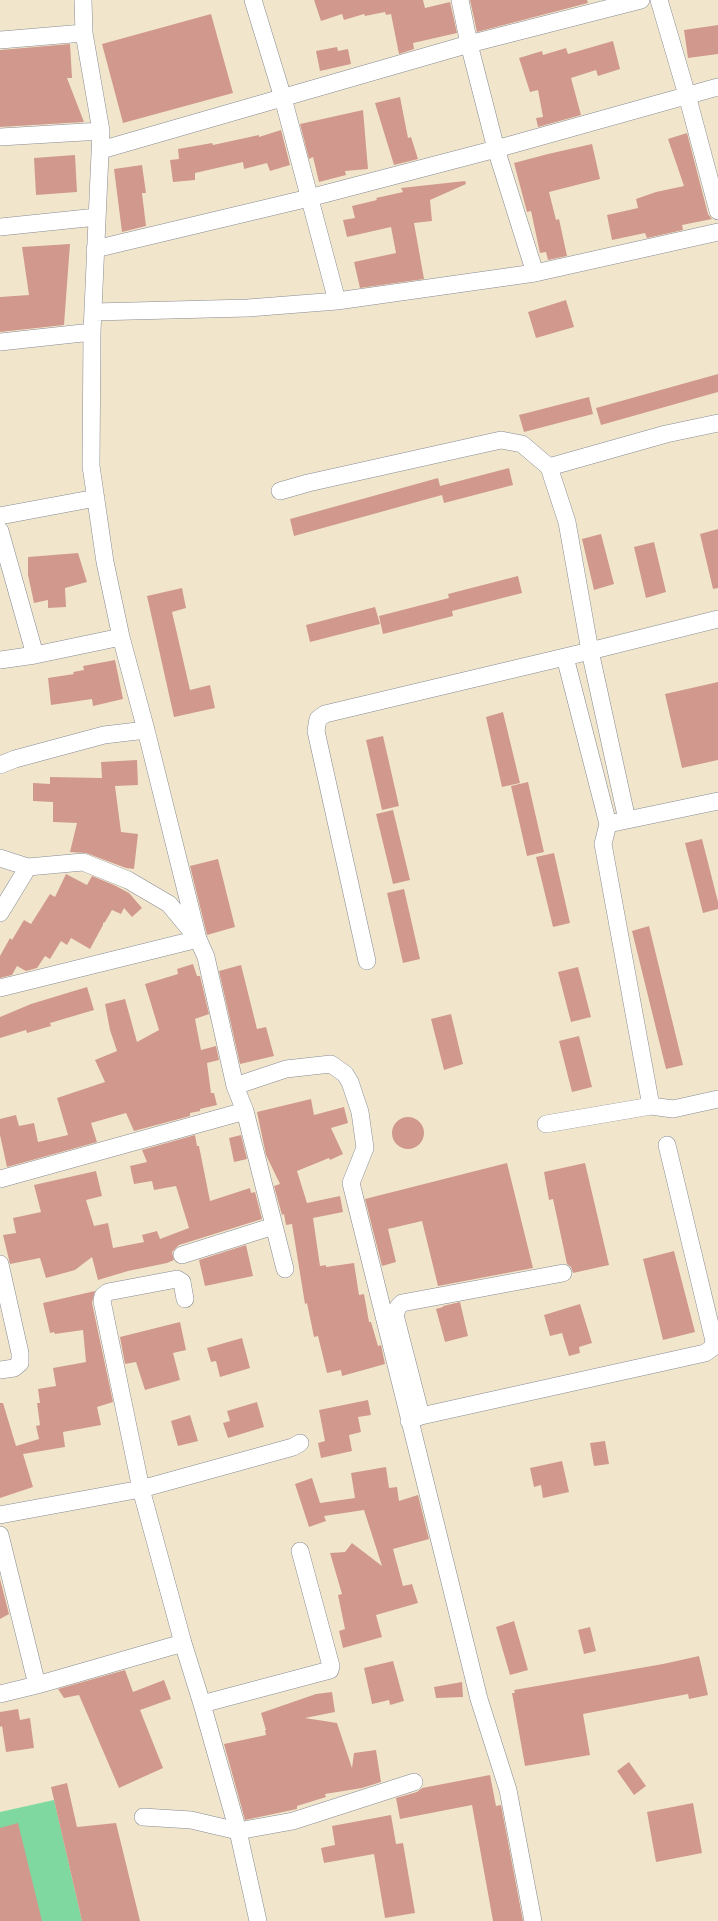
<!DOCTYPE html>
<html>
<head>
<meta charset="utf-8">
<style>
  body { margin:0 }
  canvas { display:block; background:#f1e6cb }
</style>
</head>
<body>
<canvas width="718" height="1921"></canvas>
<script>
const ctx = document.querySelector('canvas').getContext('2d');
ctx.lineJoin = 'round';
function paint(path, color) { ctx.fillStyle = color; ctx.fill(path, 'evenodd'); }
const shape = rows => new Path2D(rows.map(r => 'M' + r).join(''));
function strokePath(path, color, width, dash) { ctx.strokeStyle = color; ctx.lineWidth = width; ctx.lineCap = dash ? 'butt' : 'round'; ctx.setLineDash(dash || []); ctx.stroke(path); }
paint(shape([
  [54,1800,82,1921,0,1921,0,1812]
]), '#7ed89f');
paint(shape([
  [314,0,423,0,425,8,450,2,457,33,413,43,414,49,399,54,391,14,386,15,385,12,365,16,364,14,344,20,342,14,321,21],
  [470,0,587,0,588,3,477,32],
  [211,14,233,93,123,123,102,44],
  [718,25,718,54,688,58,684,30],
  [613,41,620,69,598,76,596,70,571,78,581,115,538,127,536,118,543,117,538,90,530,92,519,58,542,51,543,55,566,48,568,54],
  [70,44,72,78,67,78,84,122,0,127,0,50],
  [337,47,338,51,348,49,351,64,320,71,316,51],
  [400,97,408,138,411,137,418,159,394,165,375,103],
  [363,110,368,169,345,171,346,175,319,182,313,157,309,159,300,124],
  [281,130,290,165,270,171,267,163,244,169,243,162,195,173,195,180,173,182,170,160,179,159,178,149,212,143,213,145,259,135,259,137],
  [687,133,708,214,712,219,682,225,683,230,647,238,645,233,612,240,607,215,638,208,636,199,656,192,684,186,668,139],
  [592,144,600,179,549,192,556,220,559,219,567,256,548,260,546,252,540,253,531,211,527,212,514,163,548,154],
  [75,155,77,192,36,195,34,158],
  [142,165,146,193,142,193,146,226,122,232,114,169],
  [465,181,466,184,430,200,432,221,414,223,424,279,360,288,354,262,396,253,391,227,347,237,343,220,355,218,352,206,377,200,376,198,403,192,401,188],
  [70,244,64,325,0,332,0,297,29,295,22,247],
  [566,300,574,327,536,338,528,312],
  [718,374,718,392,601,425,596,408],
  [589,397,593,414,524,432,519,415],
  [509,468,513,485,444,503,442,495,294,536,290,519,438,478,440,486],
  [718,529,718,588,713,589,700,534],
  [601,534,614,584,594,590,582,539],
  [654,542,666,592,646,598,634,547],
  [78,553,87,582,65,588,66,607,48,608,48,600,34,603,28,575,28,557],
  [518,576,522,593,452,611,453,616,383,634,379,616,449,598,448,594],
  [182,588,186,608,172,612,190,690,210,685,215,708,174,717,147,596],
  [375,607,380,624,310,642,306,625],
  [115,660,123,699,93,706,92,699,51,705,48,678,74,674,73,672,84,670,83,666],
  [718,682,718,760,682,768,665,694],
  [503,712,520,783,502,787,486,717],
  [383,736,399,806,382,810,366,740],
  [137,760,138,785,115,786,121,832,138,834,134,869,126,868,86,853,70,852,77,823,53,822,53,802,33,801,33,783,50,784,50,777,102,778,101,762],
  [528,782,544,852,527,856,511,786],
  [393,810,410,880,393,884,376,814],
  [702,839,718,902,718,909,703,913,685,843],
  [554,853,570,923,553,927,536,857],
  [218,859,235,927,207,935,190,866],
  [66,874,87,885,92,876,114,885,129,893,142,908,132,917,124,908,121,914,112,910,105,922,103,923,103,925,90,949,71,938,67,945,61,941,50,959,45,956,37,968,26,971,17,966,12,975,0,978,0,956,10,938,12,940,24,920,31,924,50,894,55,897],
  [404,889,420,959,403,963,387,893],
  [649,926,683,1065,666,1069,632,931],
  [193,964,197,976,200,976,209,1014,195,1019,201,1050,216,1046,219,1060,207,1063,211,1093,214,1093,217,1105,200,1109,200,1111,190,1113,190,1116,134,1131,126,1113,91,1123,97,1142,7,1167,0,1135,0,1119,16,1115,19,1126,34,1123,38,1142,68,1135,57,1098,105,1082,95,1060,117,1051,110,1030,105,1004,125,999,137,1042,159,1030,145,984,178,974,177,969],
  [241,965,257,1029,266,1027,274,1056,240,1064,219,971],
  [578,967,591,1017,571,1022,558,972],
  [87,987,94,1010,50,1023,51,1026,27,1033,26,1030,0,1038,0,1017,31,1004],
  [451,1014,463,1064,444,1070,431,1019],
  [579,1036,592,1087,572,1092,559,1041],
  [311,1099,314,1115,344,1107,348,1123,331,1128,343,1154,330,1160,329,1158,297,1171,307,1203,340,1196,343,1212,313,1218,320,1266,326,1265,326,1267,354,1263,359,1295,364,1294,369,1322,371,1322,378,1346,381,1345,385,1364,342,1376,341,1370,327,1373,318,1336,314,1337,307,1303,305,1304,292,1224,286,1225,284,1214,282,1215,274,1186,280,1184,266,1155,257,1112],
  '392 1133a16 16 0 1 1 32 0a16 16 0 1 1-32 0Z',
  [195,1135,197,1146,199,1146,210,1201,250,1188,251,1193,255,1192,262,1219,179,1245,172,1252,174,1260,167,1263,128,1271,98,1280,92,1257,75,1270,46,1278,40,1258,10,1264,3,1235,16,1233,13,1218,41,1212,34,1185,96,1171,102,1196,86,1200,94,1226,108,1223,113,1248,144,1242,142,1235,157,1231,160,1239,189,1228,176,1186,154,1190,152,1181,134,1184,130,1166,147,1162,142,1150],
  [241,1135,247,1159,234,1162,229,1138],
  [507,1163,533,1268,438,1286,422,1221,388,1229,396,1262,382,1266,365,1199],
  [585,1163,609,1265,573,1273,571,1267,567,1264,553,1199,549,1200,544,1172],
  [246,1245,253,1276,205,1286,199,1260],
  [674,1251,695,1332,663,1340,643,1259],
  [95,1291,92,1303,113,1402,97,1407,101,1425,63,1432,65,1447,23,1454,33,1487,0,1498,0,1403,3,1403,16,1446,39,1439,36,1426,40,1425,37,1403,40,1403,38,1389,56,1386,53,1368,86,1362,83,1330,55,1334,54,1332,50,1333,43,1303],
  [460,1302,468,1336,445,1342,436,1309,443,1307,443,1306],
  [580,1304,592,1343,579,1347,580,1353,569,1356,562,1333,550,1336,544,1315],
  [180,1322,186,1350,173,1353,180,1380,145,1390,136,1362,125,1364,120,1337],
  [242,1338,250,1368,220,1377,216,1361,211,1362,207,1348],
  [368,1400,371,1415,358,1417,361,1432,349,1435,352,1451,321,1458,318,1443,325,1441,319,1410],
  [257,1402,264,1427,228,1438,223,1423,230,1421,227,1411],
  [190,1415,198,1441,178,1446,171,1421],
  [605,1441,609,1464,594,1466,590,1443],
  [562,1461,569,1492,543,1498,541,1485,534,1487,530,1468],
  [386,1467,389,1488,397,1487,399,1501,418,1495,429,1539,393,1549,403,1586,412,1584,418,1603,376,1615,382,1637,343,1648,339,1631,345,1629,338,1595,342,1594,330,1553,345,1552,352,1543,382,1566,364,1510,324,1516,326,1521,309,1527,295,1484,312,1478,320,1503,355,1498,351,1473],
  [0,1579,9,1614,0,1619],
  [514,1621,528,1670,510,1675,496,1627],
  [590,1627,596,1651,584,1654,578,1630],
  [699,1656,708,1695,689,1699,688,1694,583,1714,590,1755,525,1766,512,1693,515,1693,514,1690,663,1664],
  [393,1661,404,1701,390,1705,389,1700,372,1704,364,1668],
  [125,1670,133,1692,164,1680,171,1699,140,1710,163,1768,119,1788,79,1695,64,1698,58,1689],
  [462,1682,463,1697,436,1698,434,1687],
  [332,1692,335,1712,305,1718,337,1723,352,1768,354,1753,376,1750,381,1782,362,1788,325,1794,326,1797,297,1806,297,1809,245,1820,224,1744,266,1735,265,1730,266,1730,261,1713,316,1694],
  [18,1709,20,1720,30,1718,34,1748,6,1752,2,1726,0,1727,0,1712],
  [629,1762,646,1786,634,1795,617,1771],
  [490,1775,496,1806,501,1805,523,1921,493,1921,472,1805,400,1819,396,1798,417,1792,422,1788],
  [67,1783,77,1827,116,1823,140,1921,82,1921,51,1787],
  [693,1803,702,1853,656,1862,647,1812],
  [391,1815,396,1844,403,1843,415,1913,385,1918,374,1854,324,1863,321,1848,335,1845,332,1826],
  [18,1823,42,1921,0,1921,0,1828]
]), '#d1998e');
const minor = shape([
  [253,0,283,98,337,301],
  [460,0,469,44,496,149,535,273],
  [659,0,687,95,718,211],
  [0,40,84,33],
  [0,137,101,131],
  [101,150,469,44,641,0],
  [0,227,97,217],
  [95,249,309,198,496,149,718,87],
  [94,312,248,308,337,301,535,273,718,232],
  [92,332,91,466,105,562,121,637,146,730,198,939,206,957,235,1086,245,1111,285,1269],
  [0,342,92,332,101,131,84,33,83,0],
  [718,423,666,434,549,467,567,522,590,651,718,619],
  [280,491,308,483,501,440,522,444,549,467],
  [0,516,96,498],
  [0,531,35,655],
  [565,657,608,824],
  [0,660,35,655,121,637],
  [0,765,15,759,104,735,146,730],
  [0,858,28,867,83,862,128,880,169,904,198,939,0,988],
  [0,913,28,867],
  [367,961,316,731,318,719,325,714,590,651,627,820],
  [235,1086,286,1069,331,1064,345,1074,350,1082,360,1112,365,1148,351,1183,479,1699,508,1790,533,1921],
  [651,1106,603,844,608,824,718,801],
  [546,1124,651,1106,673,1109,718,1099],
  [0,1179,245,1111],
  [182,1255,274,1226],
  [0,1264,20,1353,20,1363,14,1368,0,1370],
  [185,1299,182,1282,177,1279,108,1292,103,1296,102,1301,141,1489,183,1643,202,1704,238,1831,258,1921],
  [421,1416,395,1315,398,1307,402,1303,563,1273],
  [409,1421,421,1416,705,1353,712,1348,714,1341,667,1145],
  [0,1515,141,1489,293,1447,300,1443],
  [0,1535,37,1685],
  [0,1694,37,1685,183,1643],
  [202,1704,330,1670,331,1666,300,1551],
  [143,1817,191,1820,238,1831,293,1821,414,1782]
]);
strokePath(minor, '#868a94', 18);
strokePath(minor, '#fff', 17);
</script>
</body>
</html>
